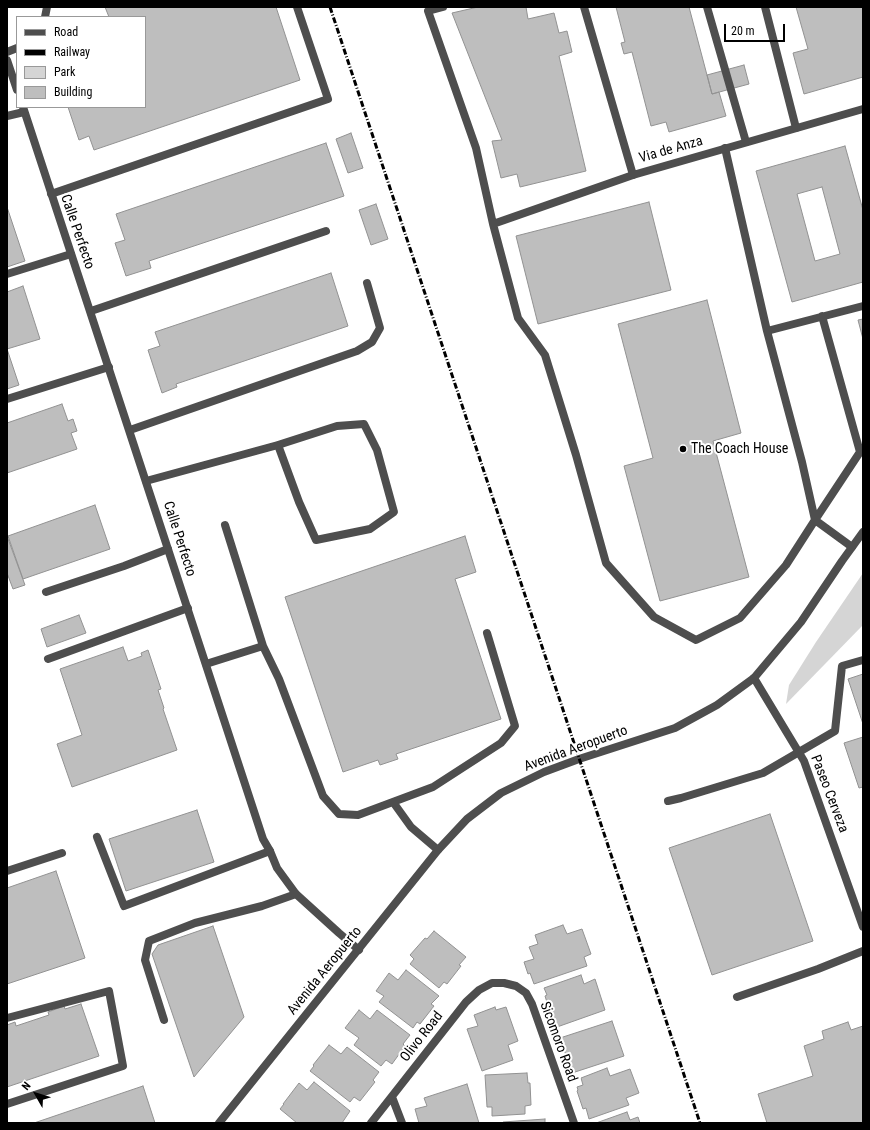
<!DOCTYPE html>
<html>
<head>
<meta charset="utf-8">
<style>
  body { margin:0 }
  #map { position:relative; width:870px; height:1130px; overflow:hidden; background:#fff; font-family:"Roboto Condensed",sans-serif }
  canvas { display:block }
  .frame { position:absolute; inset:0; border:8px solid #000; pointer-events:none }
  .legend { position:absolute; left:16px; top:16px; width:130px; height:92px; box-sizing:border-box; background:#fff; border:1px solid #999; margin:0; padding:5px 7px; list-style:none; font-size:12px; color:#000 }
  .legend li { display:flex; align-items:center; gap:8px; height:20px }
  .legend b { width:20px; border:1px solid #999 }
  .north { position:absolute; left:16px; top:1074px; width:40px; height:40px; -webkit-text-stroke:3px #fff; paint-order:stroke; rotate:309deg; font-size:11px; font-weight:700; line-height:16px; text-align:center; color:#000 }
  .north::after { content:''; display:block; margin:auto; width:14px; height:18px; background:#000; clip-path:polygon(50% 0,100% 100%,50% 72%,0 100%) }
  .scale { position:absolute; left:724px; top:24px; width:61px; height:18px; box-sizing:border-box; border:2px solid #000; border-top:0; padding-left:5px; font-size:12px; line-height:14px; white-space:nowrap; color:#000; -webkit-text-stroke:3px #fff; paint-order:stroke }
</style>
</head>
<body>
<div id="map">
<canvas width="870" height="1130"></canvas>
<div class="frame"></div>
<ul class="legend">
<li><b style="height:5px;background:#4e4e4e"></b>Road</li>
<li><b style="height:5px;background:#000"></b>Railway</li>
<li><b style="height:11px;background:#d5d5d5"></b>Park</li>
<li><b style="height:11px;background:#bebebe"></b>Building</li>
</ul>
<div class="north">N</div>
<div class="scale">20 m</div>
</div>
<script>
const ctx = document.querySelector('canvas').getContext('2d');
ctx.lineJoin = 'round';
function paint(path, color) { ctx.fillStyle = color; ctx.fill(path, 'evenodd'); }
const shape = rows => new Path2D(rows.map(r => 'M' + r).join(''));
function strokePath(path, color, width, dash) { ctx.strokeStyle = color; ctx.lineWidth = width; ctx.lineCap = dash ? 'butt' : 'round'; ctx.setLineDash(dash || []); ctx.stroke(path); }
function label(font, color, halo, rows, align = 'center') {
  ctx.font = font + ' "Roboto Condensed",sans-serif'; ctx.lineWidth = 4; ctx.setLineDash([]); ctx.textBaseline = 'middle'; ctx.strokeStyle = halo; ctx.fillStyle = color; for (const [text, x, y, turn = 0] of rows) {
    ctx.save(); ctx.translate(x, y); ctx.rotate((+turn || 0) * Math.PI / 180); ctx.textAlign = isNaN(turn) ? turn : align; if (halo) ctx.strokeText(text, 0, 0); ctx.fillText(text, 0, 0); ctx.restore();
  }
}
paint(shape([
  [863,573,863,625,786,704,789,685,816,642]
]), '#d5d5d5');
const building = shape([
  [105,7,276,7,300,80,94,150,89,136,79,140,68,107,145,107,145,17,109,17,105,7],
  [478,7,526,7,528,19,554,13,559,33,567,31,572,52,559,56,586,171,520,187,517,174,501,178,492,141,502,140,452,13,478,7],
  [616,7,689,7,712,94,719,92,726,116,669,132,666,122,651,126,632,52,624,54,621,43,625,42,616,7],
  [796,7,863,7,863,77,804,94,793,53,808,49,796,7],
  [744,65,749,84,712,94,707,75,744,65],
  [351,133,363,168,348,173,336,139,351,133],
  [326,143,344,196,149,261,151,268,126,276,115,243,125,240,116,214,326,143],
  [845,146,863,210,863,282,792,302,756,171,845,146],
  [822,187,840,254,815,261,797,194,822,187],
  [649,202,671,290,538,324,516,236,649,202],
  [376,204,388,239,371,245,359,210,376,204],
  [7,207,25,261,7,267,7,207],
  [331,273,348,326,176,384,177,387,162,393,148,350,160,346,155,332,331,273],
  [23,286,40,339,7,349,19,385,7,389,7,292,23,286],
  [707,300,741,433,713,441,749,577,660,601,624,466,653,458,618,324,707,300],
  [863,319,863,339,858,320,863,319],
  [62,404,68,421,73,419,77,431,71,433,77,449,7,473,7,423,62,404],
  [95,505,110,549,23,579,8,536,95,505],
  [7,536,25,585,13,589,7,573,7,536],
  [465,536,476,572,455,579,501,719,396,754,398,759,380,765,378,760,343,772,285,597,465,536],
  [79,615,86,633,47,647,41,629,79,615],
  [123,647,128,661,142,656,141,653,148,650,161,689,158,690,164,708,163,709,177,750,72,787,57,744,82,735,60,669,123,647],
  [863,674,863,724,848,679,863,674],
  [863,737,863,787,859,788,844,743,863,737],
  [197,810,214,862,126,891,109,839,197,810],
  [770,814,813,941,712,975,669,848,770,814],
  [56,871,85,958,7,984,7,888,56,871],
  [563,925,567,934,582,929,591,954,584,957,587,966,534,984,530,973,528,974,524,962,534,959,529,947,538,944,535,935,563,925],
  [213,926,244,1017,194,1077,152,954,158,945,213,926],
  [434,931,466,957,459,965,461,966,447,984,444,982,439,988,410,964,414,959,410,955,425,938,427,939,434,931],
  [406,970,439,996,431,1004,434,1006,420,1024,417,1022,413,1028,379,1002,384,996,376,991,389,973,398,980,406,970],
  [581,975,584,984,595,979,605,1010,557,1027,554,1017,552,1018,545,996,547,995,544,988,581,975],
  [81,1004,99,1056,7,1087,7,1025,15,1022,16,1026,49,1015,48,1012,64,1006,65,1009,81,1004],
  [495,1007,496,1010,506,1007,518,1041,508,1045,513,1060,482,1071,467,1029,478,1026,474,1015,495,1007],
  [359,1010,370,1019,377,1010,410,1035,403,1044,405,1046,392,1064,386,1060,381,1066,354,1045,359,1038,345,1028,359,1010],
  [612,1021,624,1056,572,1073,560,1038,612,1021],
  [848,1022,851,1030,863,1026,863,1123,767,1123,758,1094,813,1076,804,1046,824,1039,822,1031,848,1022],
  [329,1045,341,1054,347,1047,379,1072,373,1080,375,1082,360,1101,354,1097,350,1102,310,1071,314,1066,313,1065,329,1045],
  [607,1068,610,1076,630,1069,639,1093,626,1098,629,1105,589,1119,586,1108,583,1109,577,1091,578,1090,577,1087,583,1085,581,1078,607,1068],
  [527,1073,528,1083,530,1083,531,1105,525,1106,525,1114,492,1116,492,1107,487,1107,485,1075,527,1073],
  [314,1082,350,1111,342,1123,297,1123,280,1109,284,1104,283,1104,299,1083,307,1090,314,1082],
  [467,1084,479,1123,419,1123,415,1109,427,1106,424,1098,467,1084],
  [143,1086,155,1123,34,1123,143,1086],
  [627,1112,630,1120,638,1117,640,1123,596,1123,627,1112],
  [545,1119,545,1123,503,1123,503,1122,545,1119]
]);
paint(building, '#bebebe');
strokePath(building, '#929292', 1);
strokePath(shape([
  [443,7,428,11,476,148,493,224],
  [707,7,746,142],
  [765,7,796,128],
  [45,17,47,7],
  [7,52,17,48],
  [7,116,24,112],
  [725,148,767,331,863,306],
  [633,175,493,224,518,318,545,355,576,455,606,563,654,617,696,640,740,618,786,565,815,520,802,462,767,331],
  [51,194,328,99,297,7],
  [7,274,71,254],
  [91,311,326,231],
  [822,316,860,452,815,520,852,547],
  [7,399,109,367],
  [130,430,357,351,372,342,380,328,367,283],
  [146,481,278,445,337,426,364,424,377,450,394,512,370,529,316,540,299,502,278,445],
  [225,525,263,646],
  [46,592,124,566,168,549],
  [48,659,188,608],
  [206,664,263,646,279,679,323,796,339,814,358,815,433,787,501,743,515,726,487,633],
  [668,801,681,798,763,773,835,731,842,666,863,660],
  [393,802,411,827,438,850],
  [97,837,124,906,270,851],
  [7,871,62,853],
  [737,997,818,969,863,951],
  [7,1018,109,991,123,1066,7,1104],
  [164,1020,145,960,149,941,195,923,262,906,296,894]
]), '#4e4e4e', 8);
strokePath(shape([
  [584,7,633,175,863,109],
  [7,60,17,90],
  [23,107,263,839,270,851,277,868,296,894,339,933,359,950],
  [754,678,804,761,863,927],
  [392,1097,402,1123],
  [371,1123,466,1002,479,990,492,983,504,983,516,986,526,993,532,1004,574,1123]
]), '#4e4e4e', 8);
strokePath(shape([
  [219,1123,438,850,467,819,501,793,544,772,579,759,675,728,717,705,754,678,801,622,842,561,863,532]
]), '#4e4e4e', 8);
strokePath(shape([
  [330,7,700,1123]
]), '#000', 3, [6, 2, 1, 2]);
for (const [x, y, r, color] of [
  [683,449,4,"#000"]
]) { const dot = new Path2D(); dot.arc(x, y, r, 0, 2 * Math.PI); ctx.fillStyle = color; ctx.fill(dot); strokePath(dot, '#fff', 1.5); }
label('14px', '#000', '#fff', [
  ["Via de Anza",671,150,-16],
  ["Calle Perfecto",77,232,71],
  ["Calle Perfecto",179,539,72],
  ["Avenida Aeropuerto",576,749,-20],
  ["Paseo Cerveza",829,794,69],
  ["Avenida Aeropuerto",325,971,-51],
  ["Olivo Road",422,1037,-52],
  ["Sicomoro Road",558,1042,70]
]);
label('14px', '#000', '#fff', [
  ["The Coach House",691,449]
], 'left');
</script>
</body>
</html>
